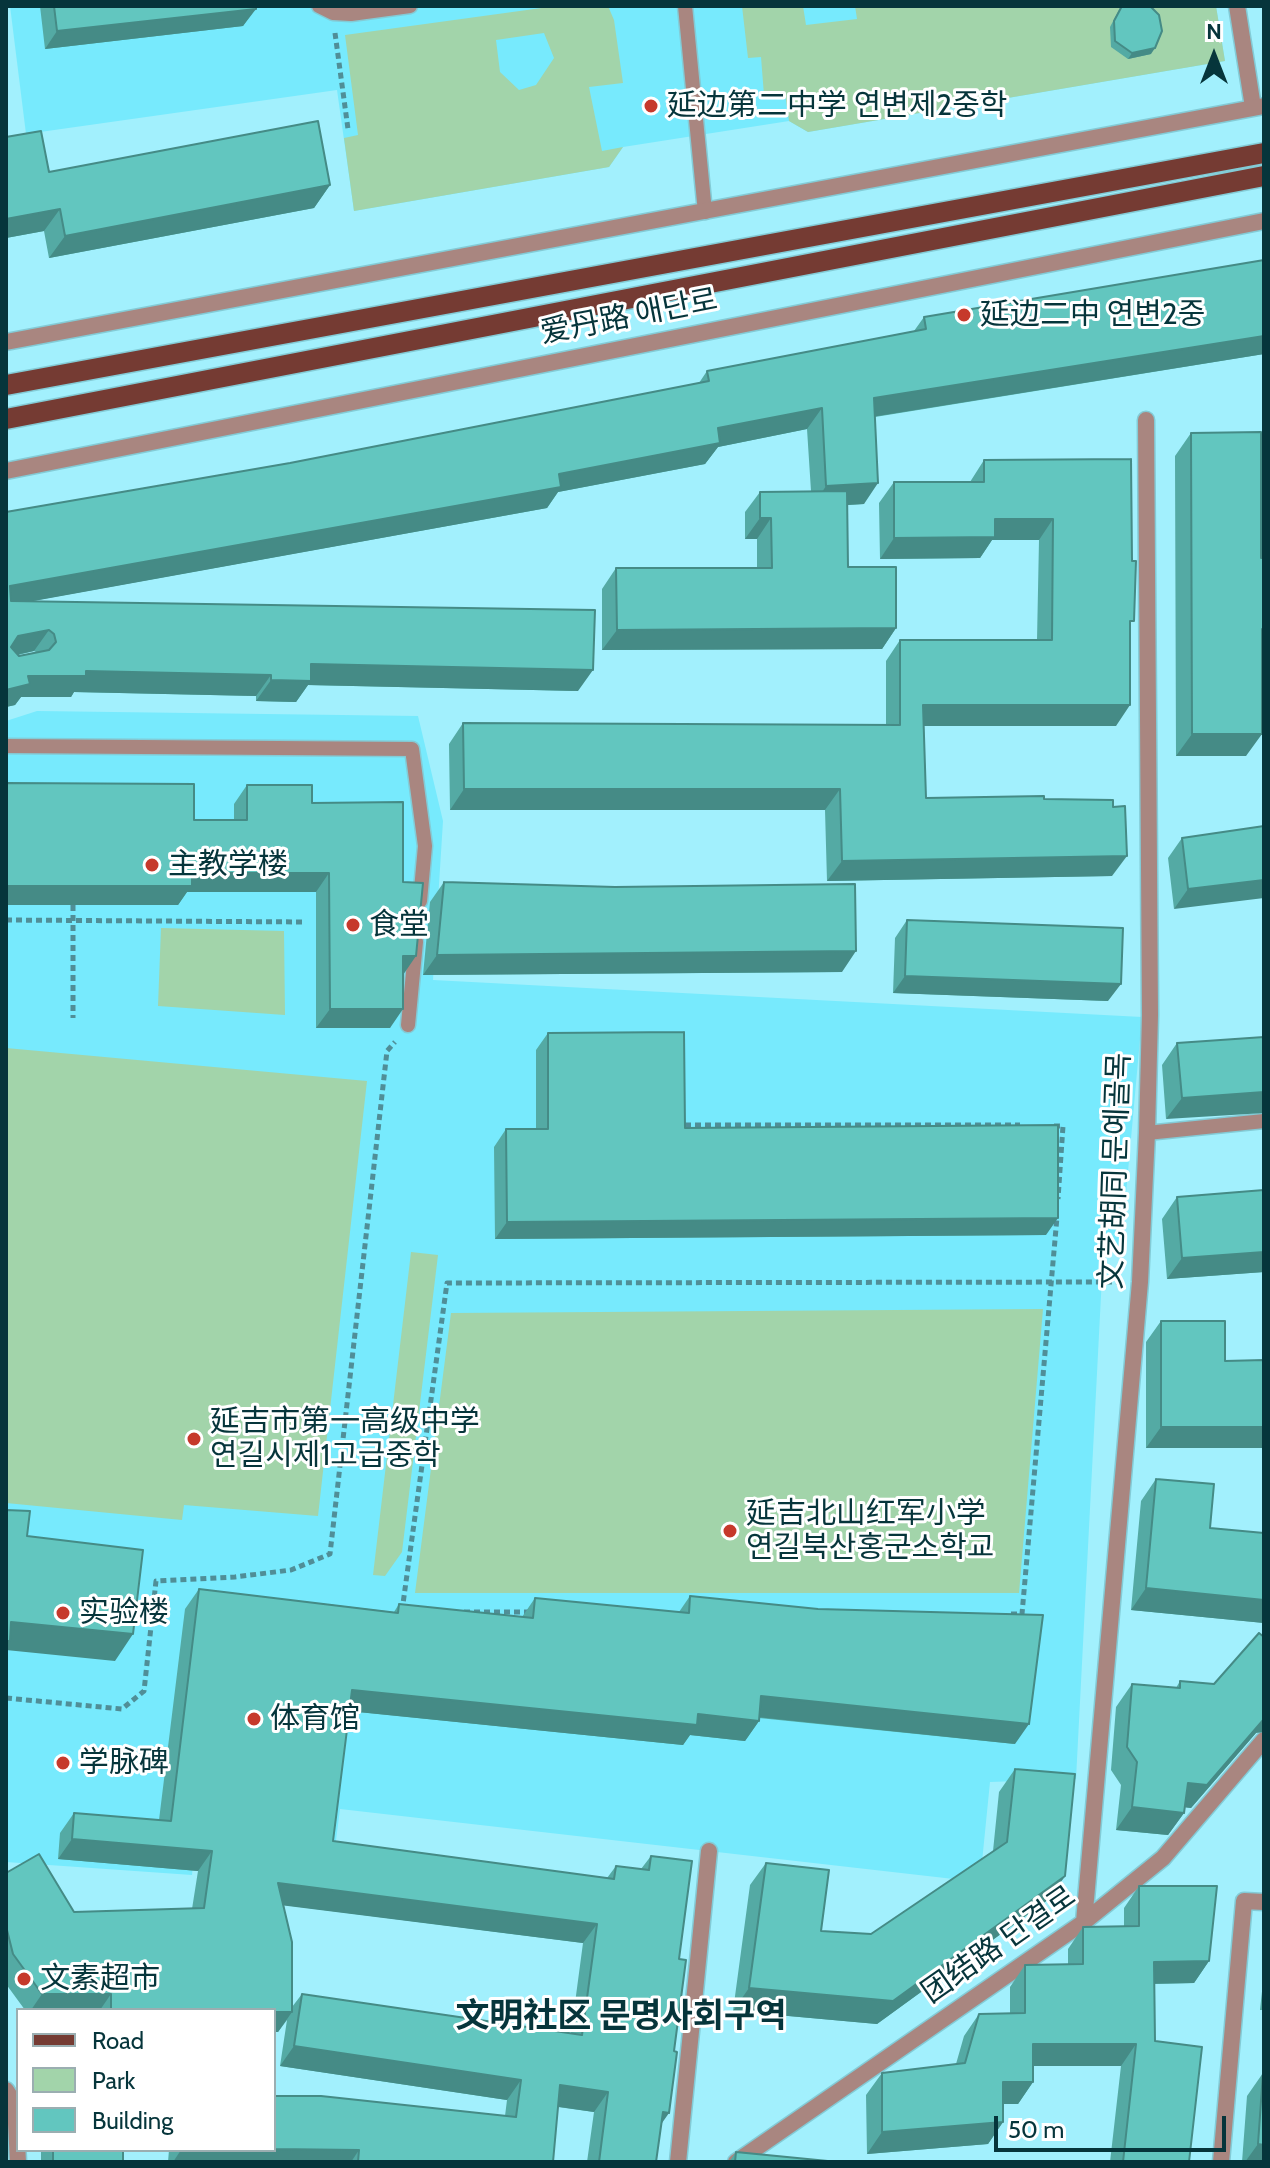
<!DOCTYPE html>
<html>
<head>
<meta charset="utf-8">
<style>
  body { margin:0 }
  #map { position:relative; width:1270px; height:2168px; overflow:hidden; background:#a2f0fd; font-family:Cabin,sans-serif }
  canvas { display:block }
  .frame { position:absolute; inset:0; border:8px solid #06353b; pointer-events:none }
  .legend { position:absolute; left:16px; top:2008px; width:260px; height:144px; box-sizing:border-box; background:#fff; border:2px solid #9baeb1; margin:0; padding:10px 14px; list-style:none; font-size:24px; color:#06353b }
  .legend li { display:flex; align-items:center; gap:16px; height:40px }
  .legend b { width:40px; border:2px solid #9baeb1 }
  .north { position:absolute; left:1174px; top:16px; width:80px; height:80px; -webkit-text-stroke:6px #fff; paint-order:stroke; rotate:0deg; font-size:22px; font-weight:700; line-height:32px; text-align:center; color:#06353b }
  .north::after { content:''; display:block; margin:auto; width:28px; height:36px; background:#06353b; clip-path:polygon(50% 0,100% 100%,50% 72%,0 100%) }
  .scale { position:absolute; left:994px; top:2116px; width:232px; height:36px; box-sizing:border-box; border:4px solid #06353b; border-top:0; padding-left:10px; font-size:24px; line-height:28px; white-space:nowrap; color:#06353b; -webkit-text-stroke:6px #fff; paint-order:stroke }
</style>
</head>
<body>
<div id="map">
<canvas width="1270" height="2168"></canvas>
<div class="frame"></div>
<ul class="legend">
<li><b style="height:10px;background:#753b33"></b>Road</li>
<li><b style="height:22px;background:#a2d4aa"></b>Park</li>
<li><b style="height:22px;background:#62c6bf"></b>Building</li>
</ul>
<div class="north">N</div>
<div class="scale">50 m</div>
</div>
<script>
const ctx = document.querySelector('canvas').getContext('2d');
ctx.lineJoin = 'round';
function paint(path, color) { ctx.fillStyle = color; ctx.fill(path, 'evenodd'); }
const shape = rows => new Path2D(rows.map(r => 'M' + r).join(''));
function strokePath(path, color, width, dash) { ctx.strokeStyle = color; ctx.lineWidth = width; ctx.lineCap = dash ? 'butt' : 'round'; ctx.setLineDash(dash || []); ctx.stroke(path); }
function label(font, color, halo, rows, align = 'center') {
  ctx.font = font + ' Cabin,"Noto Sans SC","Noto Sans KR",sans-serif'; ctx.lineWidth = 6; ctx.setLineDash([]); ctx.textBaseline = 'middle'; ctx.strokeStyle = halo; ctx.fillStyle = color; for (const [text, x, y, turn = 0] of rows) {
    ctx.save(); ctx.translate(x, y); ctx.rotate((+turn || 0) * Math.PI / 180); ctx.textAlign = isNaN(turn) ? turn : align; if (halo) ctx.strokeText(text, 0, 0); ctx.fillText(text, 0, 0); ctx.restore();
  }
}
paint(shape([
  [10,6,1216,6,1225,61,808,132,789,121,623,147,609,167,354,211,337,90,26,134],
  [37,711,418,716,443,821,433,980,1142,1017,1122,1238,1117,1249,1103,1257,1076,1779,990,1782,980,1882,340,1809,334,1856,195,1842,192,1875,6,1862,6,721]
]), '#77eafd');
paint(shape([
  [556,6,608,6,614,20,623,83,589,87,602,151,623,147,609,167,354,211,344,138,358,135,345,35],
  [544,33,554,58,536,85,519,90,500,72,496,40],
  [742,6,803,6,806,25,857,19,855,6,1216,6,1225,61,808,132,789,121,785,94,764,95,761,57,748,58],
  [161,928,284,931,285,1015,158,1006],
  [6,1048,367,1081,318,1516,184,1505,182,1520,6,1503],
  [411,1252,438,1255,402,1552,385,1576,373,1575],
  [1043,1309,1019,1593,415,1593,451,1313]
]), '#a2d4aa');
const service = shape([
  [319,6,333,13,351,14,410,6],
  [685,6,705,212],
  [6,746,412,749,425,846,420,901],
  [408,1025,416,942],
  [1147,1133,1264,1121]
]);
const minor = shape([
  [1237,6,1253,107],
  [1084,1922,1140,1282,1147,1133,1150,1015,1146,420],
  [6,2090,15,2104,18,2162],
  [678,2162,709,1851],
  [736,2162,1084,1922,1163,1858,1264,1740],
  [1221,2162,1244,1901,1264,1902]
]);
const tertiary = shape([
  [6,342,1264,106],
  [6,471,1264,221]
]);
const primary = shape([
  [6,385,1264,153],
  [6,419,1264,176]
]);
strokePath(service, '#83cbd6', 17);
strokePath(minor, '#83cbd6', 19);
strokePath(tertiary, '#83cbd6', 19);
strokePath(primary, '#83cbd6', 23);
strokePath(shape([
  [335,33,348,129],
  [73,905,73,1018],
  [6,920,305,922],
  [685,1125,1020,1125],
  [1054,1126,1063,1126,1058,1199],
  [402,1611,447,1283,1118,1282],
  [464,1612,530,1612],
  [1011,1614,1022,1614,1057,1217],
  [6,1698,122,1709,144,1691,156,1581,235,1577,291,1570,330,1554,387,1051,395,1042]
]), '#508e97', 5, [6, 4]);
strokePath(service, '#a98680', 14);
strokePath(minor, '#a98680', 16);
strokePath(tertiary, '#a98680', 16);
strokePath(primary, '#753b33', 20);
paint(shape([
  [40,6,256,6,243,26,45,49],
  [1121,6,1151,54,1128,59,1111,47,1110,27],
  [6,137,49,172,330,185,314,208,49,258,44,231,6,238],
  [924,317,1264,354,875,417,864,504,847,505,848,567,896,628,882,649,602,650,602,589,616,568,757,568,757,539,745,539,745,512,760,492,811,491,807,429,718,447,705,464,558,492,547,508,32,601,578,691,308,685,296,702,256,701,256,696,74,692,71,697,21,697,15,705,6,707,6,512,290,463,699,383,707,371,914,331],
  [34,651,36,652,19,656,18,655],
  [1191,433,1261,558,1264,558,1264,650,1262,650,1246,756,1176,756,1175,456],
  [1131,459,1130,627,1116,726,924,726,926,798,1044,799,1112,876,827,881,825,810,450,810,449,744,463,723,886,725,886,661,900,640,1037,640,1039,540,992,540,980,558,880,559,879,503,894,482,970,482,984,460],
  [6,783,194,820,234,820,234,804,247,785,312,803,403,975,390,1028,316,1028,316,892,187,892,178,905,6,905],
  [1264,826,1174,909,1168,858,1182,838],
  [444,882,842,972,423,975,430,902],
  [907,920,1108,1001,893,993,895,938],
  [548,1033,685,1128,1046,1235,495,1239,494,1147,506,1129,536,1129,536,1050],
  [1264,1037,1166,1119,1162,1065,1177,1043],
  [1264,1190,1264,1272,1167,1279,1162,1219,1177,1197],
  [1161,1321,1225,1361,1264,1448,1146,1448,1146,1342],
  [1156,1479,1210,1528,1264,1533,1264,1623,1131,1610,1141,1501],
  [199,1589,394,1612,399,1604,522,1617,535,1598,679,1612,690,1596,1015,1744,759,1718,759,1721,745,1741,690,1735,683,1745,349,1711,333,1841,607,1878,616,1866,641,1869,651,1856,679,1959,656,2162,587,2162,594,2112,558,2107,553,2162,168,2162,169,2150,274,2150,505,2116,507,2100,280,2066,287,2020,278,2032,274,2032,274,2010,25,2010,6,1984,6,1873,74,1912,192,1909,198,1871,58,1859,60,1833,74,1813,159,1820,185,1609],
  [284,1905,583,1943,571,2033,302,1994,292,2007],
  [1180,1681,1256,1733,1191,1808,1185,1807,1184,1813,1168,1835,1116,1830,1121,1785,1111,1770,1116,1707,1132,1684,1176,1688],
  [1015,1769,1065,1876,1049,1899,877,2024,733,2011,750,1885,766,1863,821,1931,871,1934,993,1851,999,1792],
  [1139,1886,1209,1961,1194,1983,1154,1984,1155,2041,1189,2162,1110,2162,1121,2066,1033,2066,1033,2082,1018,2104,1003,2104,1003,2122,988,2144,867,2154,866,2095,882,2073,956,2064,964,2036,979,2014,1010,2013,1010,1987,1025,1965,1068,1964,1068,1949,1083,1927,1124,1926,1124,1908],
  [1264,1973,1264,2010,1260,2010],
  [1263,2073,1264,2162,1242,2162,1247,2096],
  [41,2150,123,2150,123,2162,41,2162],
  [736,2152,838,2162,729,2162]
]), '#54aaa4');
paint(shape([
  [256,9,243,26,45,49,57,31],
  [1155,48,1151,54,1128,59,1132,53],
  [330,185,314,208,49,258,65,236],
  [60,209,44,231,6,238,6,219],
  [1264,336,1264,354,859,419,874,398],
  [822,408,807,429,718,447,705,464,558,492,547,508,6,606,10,586,559,474,718,428],
  [878,483,864,504,812,507,826,486],
  [760,518,771,518,757,539,745,539],
  [995,519,1053,519,1039,540,992,540,980,558,880,559,894,538],
  [896,628,882,649,602,650,617,630],
  [1262,629,1264,629,1264,650,1246,651],
  [49,630,34,651,6,657,6,654,18,636],
  [311,664,593,670,578,691,308,685,296,702,256,701,271,680],
  [86,671,271,675,256,696,74,692,71,697,21,697,15,705,6,707,6,690,28,676],
  [923,705,1130,705,1116,726,909,726],
  [1192,734,1262,734,1246,756,1176,756],
  [464,789,840,789,825,810,450,810],
  [1127,856,1112,876,827,881,842,861],
  [192,873,329,873,316,892,187,892,178,905,6,905,6,886],
  [1264,880,1264,898,1174,909,1188,889],
  [856,951,842,972,423,975,437,955],
  [403,956,416,956,403,975],
  [905,976,1121,984,1108,1001,893,993],
  [330,1009,403,1009,390,1028,316,1028],
  [1264,1092,1264,1113,1166,1119,1182,1098],
  [1058,1218,1046,1235,495,1239,507,1222],
  [1264,1252,1264,1272,1167,1279,1182,1258],
  [1161,1427,1264,1427,1264,1448,1146,1448],
  [1146,1588,1264,1600,1264,1623,1131,1610],
  [11,1622,133,1634,115,1661,6,1650,6,1629],
  [352,1690,698,1714,759,1721,745,1741,690,1735,683,1745,338,1710],
  [761,1696,1029,1724,1015,1744,747,1716],
  [1264,1719,1264,1732,1256,1733,1191,1808,1172,1806,1188,1783],
  [1132,1807,1184,1813,1168,1835,1116,1830],
  [72,1839,212,1851,198,1871,58,1859],
  [1065,1876,1049,1899,877,2024,733,2011,749,1988],
  [278,1883,597,1924,583,1943,264,1903],
  [1209,1961,1194,1983,1139,1984,1154,1962],
  [42,1994,111,1994,100,2010,31,2010],
  [274,2012,292,2012,278,2032,274,2032],
  [1033,2044,1136,2044,1121,2066,1018,2066],
  [294,2046,521,2080,507,2100,280,2066],
  [1003,2082,1033,2082,1018,2104,988,2104],
  [560,2085,608,2092,594,2112,546,2105],
  [663,2112,669,2113,655,2133],
  [1003,2122,988,2144,867,2154,882,2132],
  [1258,2144,1264,2145,1264,2162,1245,2162],
  [274,2149,359,2150,351,2162,173,2162,181,2150]
]), '#458b86');
const building = shape([
  [54,6,256,6,256,9,57,31,54,6],
  [1122,6,1150,6,1159,15,1162,31,1155,48,1132,53,1115,41,1114,21,1122,6],
  [318,121,330,185,65,236,60,209,6,219,6,137,41,131,49,172,318,121],
  [1264,260,1264,336,874,398,878,483,826,486,822,408,718,428,720,443,559,474,561,487,10,586,11,601,595,610,593,670,311,664,311,681,271,680,271,675,86,671,86,676,28,676,30,684,6,690,6,512,290,463,709,381,707,371,926,329,924,317,1264,260],
  [49,630,54,634,56,642,49,650,19,656,11,647,18,636,49,630],
  [1261,432,1261,558,1264,558,1264,629,1262,629,1262,734,1192,734,1191,433,1261,432],
  [1131,459,1132,561,1136,561,1134,621,1130,621,1130,705,923,705,926,798,1044,796,1044,799,1113,800,1113,807,1125,806,1127,856,842,861,840,789,464,789,463,723,900,725,900,640,1052,640,1053,519,995,519,995,537,894,538,894,482,984,482,984,460,1131,459],
  [847,491,848,567,896,567,896,628,617,630,616,568,772,568,771,518,760,518,760,492,847,491],
  [6,783,194,784,194,820,247,820,247,785,312,785,312,803,403,802,403,882,423,883,416,956,403,956,403,1009,330,1009,329,873,192,873,192,886,6,886,6,783],
  [1264,826,1264,880,1188,889,1182,838,1264,826],
  [444,882,615,887,855,884,856,951,437,955,444,882],
  [907,920,1123,928,1121,984,905,976,907,920],
  [684,1032,685,1128,1058,1125,1058,1218,507,1222,506,1129,548,1129,548,1033,684,1032],
  [1264,1037,1264,1092,1182,1098,1177,1043,1264,1037],
  [1264,1190,1264,1252,1182,1258,1177,1197,1264,1190],
  [1161,1321,1225,1321,1225,1361,1264,1360,1264,1427,1161,1427,1161,1321],
  [1156,1479,1214,1484,1210,1528,1264,1533,1264,1600,1146,1588,1156,1479],
  [6,1510,30,1511,27,1536,143,1550,133,1634,11,1622,10,1641,6,1641,6,1510],
  [199,1589,398,1613,399,1604,533,1618,535,1598,689,1613,690,1596,818,1609,1043,1615,1029,1724,761,1696,759,1721,698,1714,697,1725,352,1690,333,1841,614,1879,616,1866,649,1870,651,1856,692,1861,679,1959,686,1960,674,2051,677,2052,669,2113,663,2112,656,2162,599,2162,608,2092,560,2085,553,2162,358,2162,359,2150,274,2149,274,2096,321,2096,516,2117,521,2080,294,2046,302,1994,582,2035,597,1924,278,1883,292,1942,292,2012,274,2012,274,2010,111,2010,111,1994,42,1994,13,1954,6,1926,6,1873,39,1854,74,1912,204,1908,212,1851,72,1839,74,1813,171,1821,199,1589],
  [1259,1633,1264,1637,1264,1719,1207,1785,1188,1783,1184,1813,1132,1807,1137,1762,1127,1747,1132,1684,1180,1688,1180,1681,1214,1684,1259,1633],
  [1015,1769,1075,1774,1065,1876,893,2001,749,1988,766,1863,829,1870,821,1931,871,1934,1007,1842,1015,1769],
  [1139,1886,1217,1886,1209,1961,1154,1962,1155,2041,1202,2047,1189,2162,1123,2162,1136,2044,1033,2044,1033,2082,1003,2082,1003,2122,882,2132,882,2073,965,2063,979,2014,1025,2013,1025,1965,1083,1964,1083,1927,1139,1926,1139,1886],
  [1263,2073,1264,2073,1264,2145,1258,2144,1263,2073],
  [53,2150,123,2150,123,2162,53,2162,53,2150],
  [736,2152,838,2162,735,2162,736,2152]
]);
paint(building, '#62c6bf');
strokePath(building, '#458b86', 2);
for (const [x, y, r, color] of [
  [651,106,8,"#c6392b"],
  [964,315,8,"#c6392b"],
  [152,865,8,"#c6392b"],
  [353,925,8,"#c6392b"],
  [194,1439,8,"#c6392b"],
  [730,1531,8,"#c6392b"],
  [63,1613,8,"#c6392b"],
  [254,1719,8,"#c6392b"],
  [63,1763,8,"#c6392b"],
  [24,1979,8,"#c6392b"]
]) { const dot = new Path2D(); dot.arc(x, y, r, 0, 2 * Math.PI); ctx.fillStyle = color; ctx.fill(dot); strokePath(dot, '#fff', 3); }
label('30px', '#06353b', '#fff', [
  ["延边第二中学 연변제2중학",667,106],
  ["延边二中 연변2중",980,315],
  ["主教学楼",168,865],
  ["食堂",369,925],
  ["延吉市第一高级中学",210,1422],
  ["연길시제1고급중학",210,1456],
  ["延吉北山红军小学",746,1514],
  ["연길북산홍군소학교",746,1548],
  ["实验楼",79,1613],
  ["体育馆",270,1719],
  ["学脉碑",79,1763],
  ["文素超市",40,1979]
], 'left');
label('30px', '#06353b', '#fff', [
  ["爱丹路 애단로",629,317,-11],
  ["文艺胡同 문예골목",1116,1171,-88],
  ["团结路 단결로",999,1945,-35]
]);
label('bold 34px', '#06353b', '#fff', [
  ["文明社区 문명사회구역",621,2017]
]);
</script>
</body>
</html>
